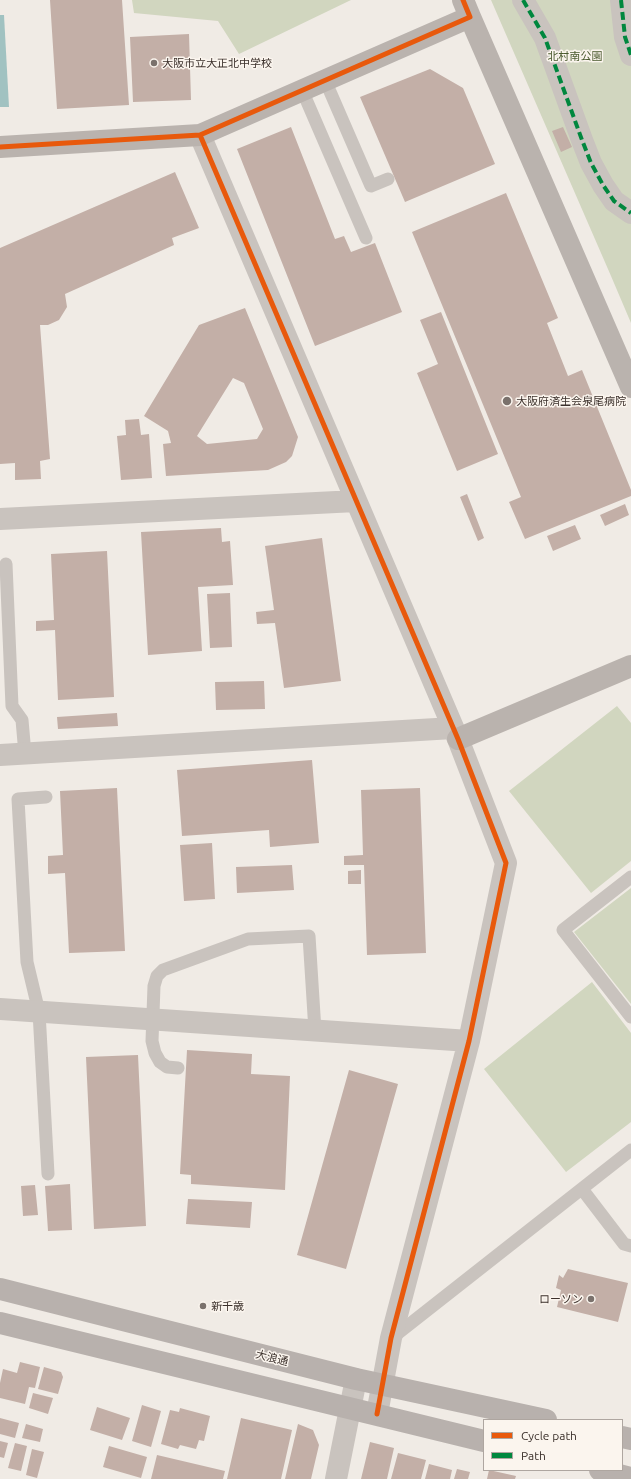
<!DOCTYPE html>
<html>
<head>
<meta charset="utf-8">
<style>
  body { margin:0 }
  #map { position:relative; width:631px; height:1479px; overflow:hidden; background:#f0ebe5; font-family:Ubuntu,sans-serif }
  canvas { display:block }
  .legend { position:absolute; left:483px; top:1419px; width:140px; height:52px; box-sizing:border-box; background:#fbf5ee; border:1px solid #aea6a0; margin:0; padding:5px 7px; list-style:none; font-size:12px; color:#3b302b }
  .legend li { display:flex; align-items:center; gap:8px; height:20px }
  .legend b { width:20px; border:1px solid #aea6a0 }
</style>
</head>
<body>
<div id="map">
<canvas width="631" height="1479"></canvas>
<ul class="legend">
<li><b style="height:5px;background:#e8590c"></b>Cycle path</li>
<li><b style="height:5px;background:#00873e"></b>Path</li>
</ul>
</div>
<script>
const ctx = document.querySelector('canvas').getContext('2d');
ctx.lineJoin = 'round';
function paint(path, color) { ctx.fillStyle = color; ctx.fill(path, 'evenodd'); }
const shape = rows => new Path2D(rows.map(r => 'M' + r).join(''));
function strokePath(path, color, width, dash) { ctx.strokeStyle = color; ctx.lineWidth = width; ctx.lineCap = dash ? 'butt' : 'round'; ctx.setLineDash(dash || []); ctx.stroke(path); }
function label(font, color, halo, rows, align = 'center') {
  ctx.font = font + ' Ubuntu,"Noto Sans JP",sans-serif'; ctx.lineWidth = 3; ctx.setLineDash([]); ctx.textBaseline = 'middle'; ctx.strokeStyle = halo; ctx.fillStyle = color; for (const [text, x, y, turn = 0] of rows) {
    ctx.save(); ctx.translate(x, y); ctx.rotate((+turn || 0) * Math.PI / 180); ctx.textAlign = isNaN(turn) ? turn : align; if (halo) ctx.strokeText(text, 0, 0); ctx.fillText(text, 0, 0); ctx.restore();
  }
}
paint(shape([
  [132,0,351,0,239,54,218,21,134,13],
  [491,0,631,0,631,323,611,276],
  [617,706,631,723,631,861,591,893,509,791],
  [631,888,631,1004,574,932],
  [592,982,631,1033,631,1122,566,1172,484,1069]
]), '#d1d6bf');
paint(shape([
  [0,15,4,15,9,107,0,107]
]), '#a1c2c1');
paint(shape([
  [50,0,122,0,129,105,57,109],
  [189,34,191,100,133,102,130,37],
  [430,69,463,88,495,164,405,202,360,97],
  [291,127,335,239,344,236,351,252,375,243,402,312,315,346,237,149],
  [563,127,572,147,561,152,552,131],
  [175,172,199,228,172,238,174,245,65,294,67,307,59,320,48,325,40,325,50,459,40,461,41,479,15,480,15,463,0,464,0,248],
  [506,193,558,318,547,323,568,376,582,370,631,490,631,496,525,539,509,502,521,497,412,232],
  [245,308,298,437,292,456,286,462,268,470,166,476,163,444,171,443,168,431,144,416,199,325],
  [233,378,244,383,263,429,257,439,207,444,197,436],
  [441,312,498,454,457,471,417,373,438,364,420,320],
  [139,419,141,435,149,434,152,478,121,480,117,436,126,435,125,420],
  [467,494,484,538,478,541,460,497],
  [625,504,629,515,605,526,600,515],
  [575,525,581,539,553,551,547,536],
  [221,528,222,542,230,541,233,585,198,587,202,651,148,655,141,532],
  [322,538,341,681,284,688,275,623,257,624,256,612,274,610,265,546],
  [107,551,114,697,58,700,55,630,36,631,36,621,54,620,51,554],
  [230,593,232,647,210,648,207,594],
  [264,681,265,709,216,710,215,682],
  [117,713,118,726,58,729,57,717],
  [312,760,319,843,270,847,269,830,182,836,177,770],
  [117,788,125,951,69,953,65,873,48,874,48,856,63,855,60,791],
  [420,788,426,953,367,955,364,865,344,865,344,856,363,855,361,790],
  [212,843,215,899,184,901,180,845],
  [292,865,294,890,237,893,236,867],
  [361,870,361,884,348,884,348,871],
  [187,1050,252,1054,251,1074,290,1076,285,1190,191,1184,191,1175,180,1174],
  [138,1055,146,1226,94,1229,86,1057],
  [349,1070,398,1084,346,1269,297,1255],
  [70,1184,72,1230,48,1231,45,1186],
  [35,1185,38,1215,23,1216,21,1186],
  [188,1199,252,1202,250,1228,186,1224],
  [568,1269,628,1283,618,1322,557,1307,561,1290,556,1288,559,1275,563,1278],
  [20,1362,40,1367,35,1388,29,1387,25,1404,0,1398,0,1383,3,1369,17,1373],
  [44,1367,61,1372,63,1377,58,1394,38,1389],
  [33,1393,53,1398,48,1414,29,1408],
  [142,1405,161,1411,151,1447,132,1441],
  [97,1407,130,1418,122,1440,90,1430],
  [180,1408,210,1416,204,1441,199,1440,196,1449,180,1445,178,1449,161,1444,170,1410,179,1412],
  [0,1418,19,1423,15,1438,0,1434],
  [241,1418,292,1430,281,1479,227,1479],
  [26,1424,43,1429,40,1442,22,1438],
  [298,1424,313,1430,319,1445,311,1479,285,1479],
  [0,1441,8,1443,4,1458,0,1457],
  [370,1442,394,1448,387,1479,361,1479],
  [15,1443,27,1446,21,1471,8,1468],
  [109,1446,147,1457,141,1478,103,1467],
  [32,1449,44,1452,37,1478,26,1475],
  [398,1453,426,1460,421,1479,391,1479],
  [157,1455,225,1471,223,1479,151,1479],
  [429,1464,452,1470,450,1479,425,1479],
  [457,1469,470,1472,468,1479,454,1479],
  [489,1470,516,1476,515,1479,487,1479]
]), '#c3afa7');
strokePath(shape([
  [325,80,371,186,388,179],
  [302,90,366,238],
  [6,564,12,706,22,720,25,754],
  [46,797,18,799,27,962,39,1012,48,1174],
  [631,877,563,930,631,1017],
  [178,1068,167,1067,160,1062,155,1053,152,1041,154,986,157,976,163,970,248,939,309,936,315,1031],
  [582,1189,624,1244,631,1246],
  [392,1338,631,1150]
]), '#c9c3be', 13);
strokePath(shape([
  [523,0,545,38,582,140,591,163,603,185,614,201,631,213],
  [621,0,625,37,631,55],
  [200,135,458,739,506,863,469,1041,391,1338,377,1414],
  [0,519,356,501],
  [0,755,453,728],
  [0,1009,469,1041],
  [336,1479,356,1379]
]), '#c9c3be', 22);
strokePath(shape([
  [470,17,631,387],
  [0,147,200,135,470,17,463,0],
  [458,739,631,666]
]), '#bab3ae', 22);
strokePath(shape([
  [0,1289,356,1379,546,1420],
  [0,1323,484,1441],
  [622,1437,631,1439],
  [600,1470,631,1478]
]), '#b8b1ad', 22);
strokePath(shape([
  [523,0,545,38,582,140,591,163,603,185,614,201,631,213],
  [621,0,625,37,631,55]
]), '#00873e', 4, [8, 4]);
strokePath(shape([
  [200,135,458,739,506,863,469,1041,391,1338,377,1414],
  [0,147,200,135,470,17,463,0]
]), '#e8590c', 5);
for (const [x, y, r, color] of [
  [154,63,4,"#7a716c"],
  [507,401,5,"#7a716c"],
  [591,1299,4,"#7a716c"],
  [203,1306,4,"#7a716c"]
]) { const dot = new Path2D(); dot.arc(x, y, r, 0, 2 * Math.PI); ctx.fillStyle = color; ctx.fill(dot); strokePath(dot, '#fbf5ee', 1.5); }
label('11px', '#4a5a2e', '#fbf5ee', [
  ["北村南公園",575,56]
]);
label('11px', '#3b302b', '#fbf5ee', [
  ["大阪市立大正北中学校",162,63],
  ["大阪府済生会泉尾病院",516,401],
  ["ローソン",583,1299,"right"],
  ["新千歳",211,1306]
], 'left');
label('11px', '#3b302b', '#fbf5ee', [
  ["大浪通",272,1358,14]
]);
</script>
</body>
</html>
